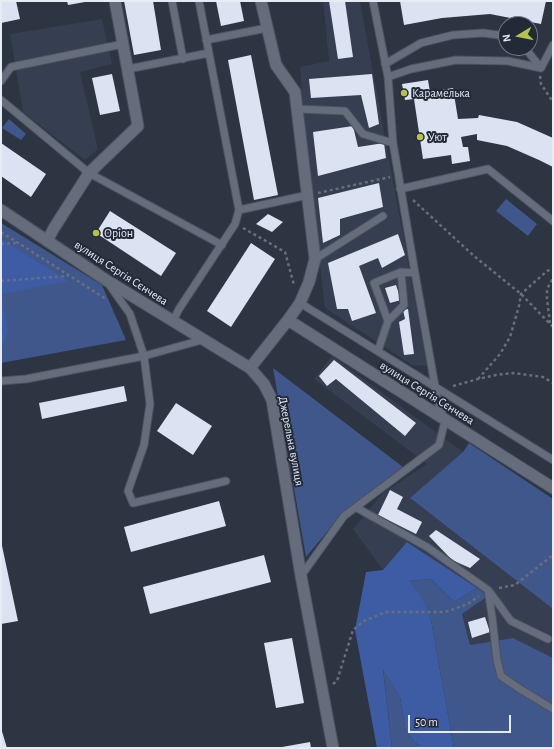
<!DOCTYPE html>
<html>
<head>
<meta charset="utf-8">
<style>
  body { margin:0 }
  #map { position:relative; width:554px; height:749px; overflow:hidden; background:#2d3442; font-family:"Alegreya Sans",sans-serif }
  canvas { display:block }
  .frame { position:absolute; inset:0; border:2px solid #e6ebf4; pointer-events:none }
  .north { position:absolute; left:498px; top:16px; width:40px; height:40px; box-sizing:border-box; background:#232a37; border:1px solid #717783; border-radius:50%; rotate:260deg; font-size:11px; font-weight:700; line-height:16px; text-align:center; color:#e6ebf4 }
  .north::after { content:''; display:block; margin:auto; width:14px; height:18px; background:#b5c24a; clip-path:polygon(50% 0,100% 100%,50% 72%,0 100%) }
  .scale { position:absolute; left:408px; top:715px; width:103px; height:18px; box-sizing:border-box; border:2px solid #e6ebf4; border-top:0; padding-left:5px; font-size:12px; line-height:14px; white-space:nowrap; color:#e6ebf4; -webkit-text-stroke:3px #232a37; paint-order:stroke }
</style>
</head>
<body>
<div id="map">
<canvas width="554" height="749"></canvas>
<div class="frame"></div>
<div class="north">N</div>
<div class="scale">50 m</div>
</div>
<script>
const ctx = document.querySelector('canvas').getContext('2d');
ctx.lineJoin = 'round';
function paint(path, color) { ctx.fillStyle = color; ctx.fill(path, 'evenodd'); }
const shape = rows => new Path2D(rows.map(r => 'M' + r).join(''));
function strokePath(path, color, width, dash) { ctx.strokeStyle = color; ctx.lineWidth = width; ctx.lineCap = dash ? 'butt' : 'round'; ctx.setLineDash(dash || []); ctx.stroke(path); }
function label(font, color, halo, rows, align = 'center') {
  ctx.font = font + ' "Alegreya Sans",sans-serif'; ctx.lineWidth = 4; ctx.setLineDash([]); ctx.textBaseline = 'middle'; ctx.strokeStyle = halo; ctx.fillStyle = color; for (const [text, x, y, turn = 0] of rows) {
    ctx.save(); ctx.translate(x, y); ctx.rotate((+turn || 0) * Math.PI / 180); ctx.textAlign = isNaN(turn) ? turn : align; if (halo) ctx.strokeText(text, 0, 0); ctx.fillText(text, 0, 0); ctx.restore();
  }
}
paint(shape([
  [323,1,360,1,427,366,412,365,325,308,304,123,300,67,329,61],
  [102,19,112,64,80,72,98,149,85,160,23,112,10,34],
  [332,356,463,452,411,499,553,609,553,658,513,638,470,645,462,614,488,596,408,542,383,570,353,529,383,493,427,464,314,379]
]), '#353f51');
paint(shape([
  [9,119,26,134,21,140,2,128],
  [506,199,537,224,528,236,496,211],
  [1,223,102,285,126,340,1,363],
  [273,368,403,467,342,514,306,557],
  [469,443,553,499,553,609,410,498,463,452],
  [431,579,454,602,477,588,488,596,462,614,470,645,513,638,553,658,553,748,454,748,431,620,409,581],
  [383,668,400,697,406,732,421,748,392,748]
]), '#40578b');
paint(shape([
  [1,239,68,281,1,294,8,330,4,344,1,345],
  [407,542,477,588,454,602,431,579,409,581,421,596,431,620,454,748,421,748,406,732,400,697,383,669,392,748,377,748,355,630,366,572,383,570]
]), '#3e5ca3');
paint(shape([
  [1,1,16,1,20,19,1,23],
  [67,1,85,1,85,2,68,5],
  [124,1,153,1,161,50,134,55],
  [216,1,240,1,244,21,221,26],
  [329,1,345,1,353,57,338,59],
  [400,1,546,1,541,24,490,14,442,18,404,25],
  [251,55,278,195,254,200,228,60],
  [112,74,120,111,100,115,92,78],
  [372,74,379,124,369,128,361,95,311,98,309,79],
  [428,80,430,92,453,88,458,119,478,118,479,115,517,122,553,138,553,167,539,160,507,146,477,140,477,134,461,137,463,147,468,147,470,161,452,164,451,155,423,159,414,99,405,100,402,84],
  [353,126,358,147,384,143,386,158,318,176,313,132],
  [1,143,46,174,31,197,1,176],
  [379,183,383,207,340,219,340,235,323,243,318,198],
  [110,211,176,253,161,276,96,233],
  [268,214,283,222,272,232,256,224],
  [398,234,405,255,382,268,378,258,359,266,376,313,352,321,348,309,337,309,328,263],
  [251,243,275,259,231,327,207,311],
  [396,285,401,300,390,303,385,288],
  [408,309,414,354,404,355,399,322,405,319,403,310],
  [334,360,416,423,405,436,336,379,327,386,319,376],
  [124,386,127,401,42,419,39,403],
  [176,403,212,426,193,455,157,431],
  [390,490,403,497,397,509,422,522,416,534,378,515],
  [219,501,226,526,131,552,124,527],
  [436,530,480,559,470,568,452,560,429,536],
  [1,541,18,621,1,624],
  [264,555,271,582,150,614,143,587],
  [485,617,490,632,472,638,468,622],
  [292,638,304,703,276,708,264,643],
  [1,728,7,748,1,748],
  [310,742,311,748,282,748,282,747]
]), '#dbe3f3');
const service = shape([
  [172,1,183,59],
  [199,1,239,210],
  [206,40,267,28],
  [525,48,541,68],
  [385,64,421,43,453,35,483,33,506,36],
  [128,69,209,53],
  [388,77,411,69,456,60,508,61,541,68,553,45],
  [1,81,11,67,123,44],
  [1,100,89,173,222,245],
  [297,109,345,111,363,134,393,143],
  [400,189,488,169,553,221],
  [315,259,383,216],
  [108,283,130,314,144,356,150,404,144,445,128,491,133,503,226,481],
  [300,303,553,460],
  [173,321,179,309,235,224,239,210,308,195],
  [388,321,404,305,401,272],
  [378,351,388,321,374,283,401,272,415,273],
  [1,381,26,379,144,356,202,340],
  [357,508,427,547,488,590,492,616,497,660,501,676,520,689,553,709],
  [301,576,344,516,439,445,445,421,438,403,415,273,393,143,388,77,373,1],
  [489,591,511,621,548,639]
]);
const minor = shape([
  [47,241,54,228,89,173,138,126,115,1],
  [288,320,553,488],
  [250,368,288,320,300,303,309,282,315,259,295,92,276,65,261,1]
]);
const tertiary = shape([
  [1,210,106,280,250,368,264,384,272,400,301,576,333,748]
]);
strokePath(service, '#4b515d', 9);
strokePath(minor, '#4b515d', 13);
strokePath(tertiary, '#4b515d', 13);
strokePath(shape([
  [540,76,541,84,553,102],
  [318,193,390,177],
  [413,200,474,256,521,294,553,327],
  [243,228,285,252,294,285],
  [1,232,106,299],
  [1,244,17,243],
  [1,281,68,276],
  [550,323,547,299,547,289,553,278],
  [478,379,500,354,510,337,519,306,521,294,547,271,553,269],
  [453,386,478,379,496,375,513,373,543,377,553,383],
  [499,588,515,585,553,555],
  [333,684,337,681,353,630,364,621,386,612,445,612,468,604,479,596]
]), '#686f7b', 2.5, [3, 3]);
strokePath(service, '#656c7c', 7);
strokePath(minor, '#656c7c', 11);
strokePath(tertiary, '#656c7c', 11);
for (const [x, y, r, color] of [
  [404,93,4,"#b5c24a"],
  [420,137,4,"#b5c24a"],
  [96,233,4,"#b5c24a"]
]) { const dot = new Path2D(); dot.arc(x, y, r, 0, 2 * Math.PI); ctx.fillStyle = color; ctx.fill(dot); strokePath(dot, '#232a37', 1.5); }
label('12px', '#e6ebf4', '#232a37', [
  ["Карамелька",412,93],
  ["Уют",428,137],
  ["Оріон",104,233]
], 'left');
label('12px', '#e6ebf4', '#232a37', [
  ["вулиця Сергія Сєнчева",121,273,33],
  ["вулиця Сергія Сєнчева",427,393,32],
  ["Джерельна вулиця",291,441,79]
]);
</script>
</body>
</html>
